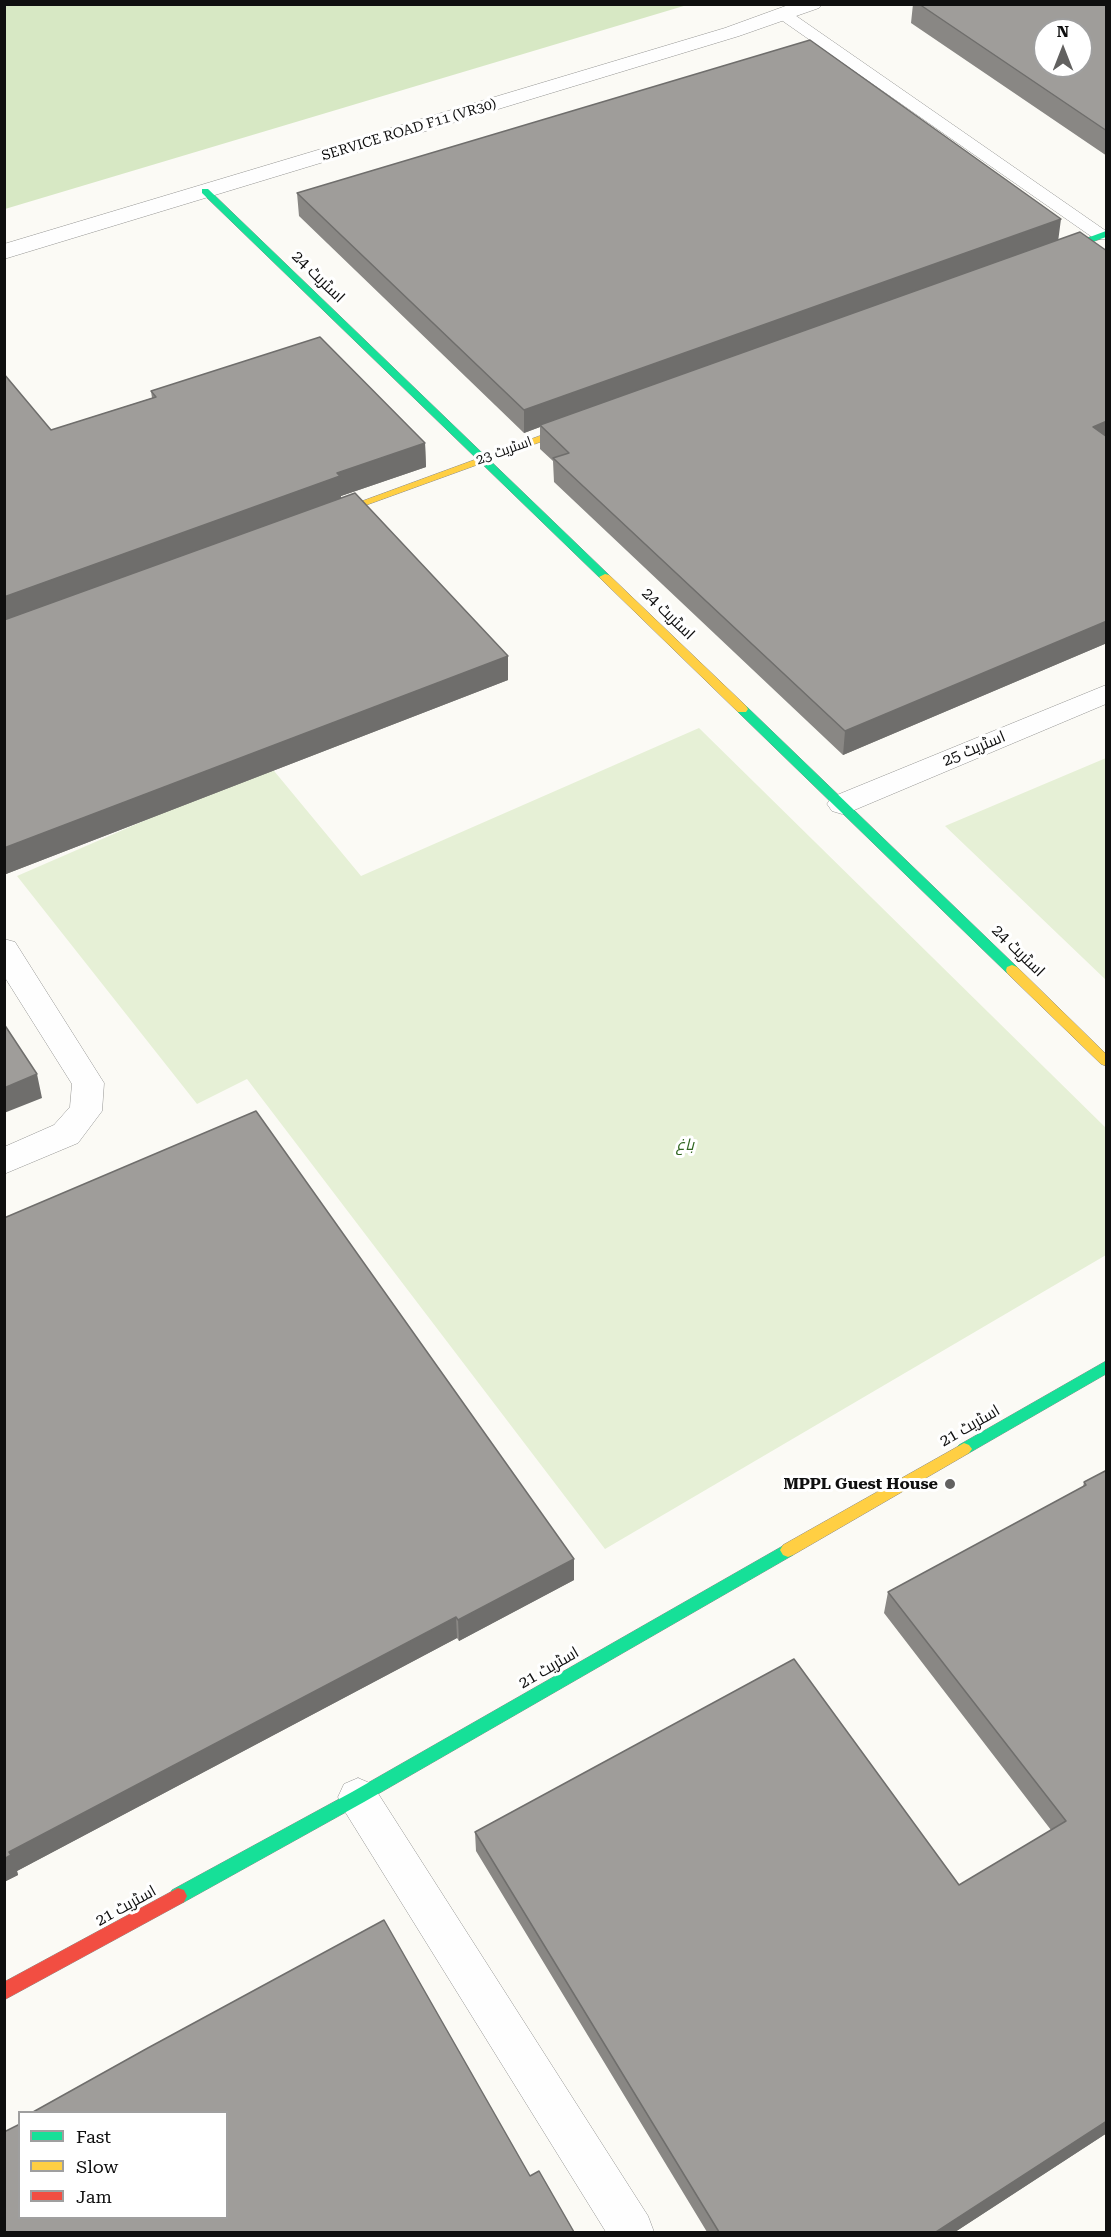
<!DOCTYPE html>
<html>
<head>
<meta charset="utf-8">
<style>
  body { margin:0 }
  #map { position:relative; width:1111px; height:2237px; overflow:hidden; background:#fbfaf5; font-family:"Roboto Serif",serif }
  canvas { display:block }
  .frame { position:absolute; inset:0; border:6px solid #0f0f0f; pointer-events:none }
  .legend { position:absolute; left:18px; top:2111px; width:210px; height:108px; box-sizing:border-box; background:#fff; border:2px solid #9f9f9f; margin:0; padding:8px 10px; list-style:none; font-size:18px; color:#0f0f0f }
  .legend li { display:flex; align-items:center; gap:12px; height:30px }
  .legend b { width:30px; border:2px solid #9f9f9f }
  .north { position:absolute; left:1033px; top:18px; width:60px; height:60px; box-sizing:border-box; background:#fff; border:2px solid #9f9f9f; border-radius:50%; rotate:0deg; font-size:16px; font-weight:700; line-height:24px; text-align:center; color:#0f0f0f }
  .north::after { content:''; display:block; margin:auto; width:21px; height:27px; background:#626160; clip-path:polygon(50% 0,100% 100%,50% 72%,0 100%) }
</style>
</head>
<body>
<div id="map">
<canvas width="1111" height="2237"></canvas>
<div class="frame"></div>
<ul class="legend">
<li><b style="height:8px;background:#16e098"></b>Fast</li>
<li><b style="height:8px;background:#ffcf43"></b>Slow</li>
<li><b style="height:8px;background:#f24e42"></b>Jam</li>
</ul>
<div class="north">N</div>
</div>
<script>
const ctx = document.querySelector('canvas').getContext('2d');
ctx.lineJoin = 'round';
function paint(path, color) { ctx.fillStyle = color; ctx.fill(path, 'evenodd'); }
const shape = rows => new Path2D(rows.map(r => 'M' + r).join(''));
function strokePath(path, color, width, dash) { ctx.strokeStyle = color; ctx.lineWidth = width; ctx.lineCap = dash ? 'butt' : 'round'; ctx.setLineDash(dash || []); ctx.stroke(path); }
function label(font, color, halo, rows, align = 'center') {
  ctx.font = font + ' "Roboto Serif",Cairo,serif'; ctx.lineWidth = 6; ctx.setLineDash([]); ctx.textBaseline = 'middle'; ctx.strokeStyle = halo; ctx.fillStyle = color; for (const [text, x, y, turn = 0] of rows) {
    ctx.save(); ctx.translate(x, y); ctx.rotate((+turn || 0) * Math.PI / 180); ctx.textAlign = isNaN(turn) ? turn : align; if (halo) ctx.strokeText(text, 0, 0); ctx.fillText(text, 0, 0); ctx.restore();
  }
}
paint(shape([
  [699,728,1106,1128,1106,1255,605,1549,247,1079,197,1104,17,876,270,766,361,876],
  [1106,758,1106,980,945,826]
]), '#e6f0d6');
paint(shape([
  [5,4,687,4,687,5,5,209]
]), '#d7e8c4');
const lane = shape([
  [783,9,789,11,1106,231,1106,239,1095,239,777,17,775,14,783,9]
]);
const street = shape([
  [791,4,822,4,819,8,739,36,4,259,4,244,725,28,791,4],
  [1106,685,1106,704,852,811,842,814,832,811,827,804,832,797,1106,685],
  [4,939,15,942,104,1083,102,1111,78,1143,4,1174,4,1147,54,1125,70,1107,72,1084,4,976,4,939],
  [358,1778,372,1784,648,2216,654,2232,606,2232,344,1810,338,1797,344,1784,358,1778]
]);
const fast = shape([
  [202,189,208,189,609,575,609,579,601,579,202,193,202,189],
  [1106,231,1106,237,1052,256,1044,254,1106,231],
  [742,705,746,706,1017,967,1018,970,1017,973,1007,973,738,712,736,709,738,706,742,705],
  [1106,1361,1106,1374,969,1453,964,1455,959,1453,956,1449,959,1445,1106,1361],
  [788,1543,793,1545,796,1550,793,1555,364,1802,184,1902,178,1904,172,1902,169,1896,172,1890,352,1792,788,1543]
]);
const slow = shape([
  [583,420,588,423,587,425,325,520,317,520,316,518,583,420],
  [605,574,609,575,746,706,748,709,746,712,738,712,601,579,599,577,605,574],
  [1012,965,1017,967,1106,1054,1106,1066,1101,1064,1007,973,1006,970,1007,967,1012,965],
  [964,1443,969,1445,972,1449,969,1453,793,1555,788,1557,783,1555,780,1550,783,1545,964,1443]
]);
const jam = shape([
  [178,1888,184,1890,187,1896,184,1902,4,2000,4,1982,178,1888]
]);
strokePath(lane, '#959593', 1);
strokePath(street, '#959593', 1);
strokePath(fast, '#8c8b89', 1);
strokePath(slow, '#8c8b89', 1);
strokePath(jam, '#8c8b89', 1);
paint(lane, '#fefefe');
paint(street, '#fefefe');
paint(fast, '#16e098');
paint(slow, '#ffcf43');
paint(jam, '#f24e42');
paint(shape([
  [913,4,1107,4,1107,156,911,23],
  [297,193,1058,240,1107,251,1107,643,843,755,554,482,553,461,540,449,540,427,524,433,299,216],
  [4,374,51,430,152,398,151,391,425,443,426,467,341,496,341,498,508,656,508,680,6,874,4,871],
  [4,1218,574,1559,574,1580,459,1641,457,1638,17,1871,18,1875,4,1882],
  [1107,1470,1107,2133,955,2232,707,2232,476,1851,475,1832,959,1885,1051,1830,884,1613,888,1592,1083,1487,1084,1482]
]), '#898784');
paint(shape([
  [1061,219,1058,242,540,425,540,427,524,433,524,410],
  [1107,421,1107,443,1093,427],
  [425,443,426,467,341,496,341,500,4,622,4,597,337,473],
  [1107,621,1107,643,843,755,845,731],
  [508,656,508,680,6,874,4,867,4,848],
  [37,1074,42,1098,4,1113,4,1088],
  [574,1559,574,1580,459,1641,458,1620],
  [456,1617,457,1638,17,1871,18,1875,4,1882,4,1859,9,1852],
  [1107,2121,1107,2133,955,2232,936,2232]
]), '#6f6e6c');
const building = shape([
  [919,4,1107,4,1107,131,919,4],
  [1045,30,1081,30,1081,66,1045,66,1045,30],
  [810,40,1061,219,524,410,297,193,810,40],
  [1080,232,1107,251,1107,421,1093,427,1107,437,1107,621,845,731,553,458,569,453,540,425,1080,232],
  [320,337,425,443,337,473,340,476,4,597,4,374,51,430,156,397,151,391,320,337],
  [355,493,508,656,4,848,4,620,355,493],
  [4,1024,37,1074,4,1088,4,1024],
  [256,1111,574,1559,458,1620,456,1617,9,1852,11,1855,4,1859,4,1218,256,1111],
  [1107,1470,1107,2121,936,2232,719,2232,475,1832,794,1659,959,1885,1066,1821,888,1592,1086,1485,1084,1482,1107,1470],
  [384,1920,530,2176,539,2171,574,2232,4,2232,4,2132,20,2124,20,2217,226,2217,226,2112,33,2112,146,2049,384,1920]
]);
paint(building, '#9f9d9a');
strokePath(building, '#6f6e6c', 1.5);
for (const [x, y, r, color] of [
  [950,1484,6,"#626160"]
]) { const dot = new Path2D(); dot.arc(x, y, r, 0, 2 * Math.PI); ctx.fillStyle = color; ctx.fill(dot); strokePath(dot, '#fff', 2); }
label('14px', '#0f0f0f', '#fff', [
  ["SERVICE ROAD F11 (VR30)",409,130,-17],
  ["اسٹریٹ 23",504,451,-20]
]);
label('16px', '#0f0f0f', '#fff', [
  ["اسٹریٹ 24",318,277,44],
  ["اسٹریٹ 24",668,614,44],
  ["اسٹریٹ 25",974,749,-23],
  ["اسٹریٹ 24",1018,951,44],
  ["اسٹریٹ 21",970,1426,-30],
  ["اسٹریٹ 21",549,1668,-30],
  ["اسٹریٹ 21",126,1906,-29]
]);
label('italic 16px', '#316621', '#fff', [
  ["باغ",685,1145]
]);
label('bold 16px', '#0f0f0f', '#fff', [
  ["MPPL Guest House",938,1484]
], 'right');
</script>
</body>
</html>
